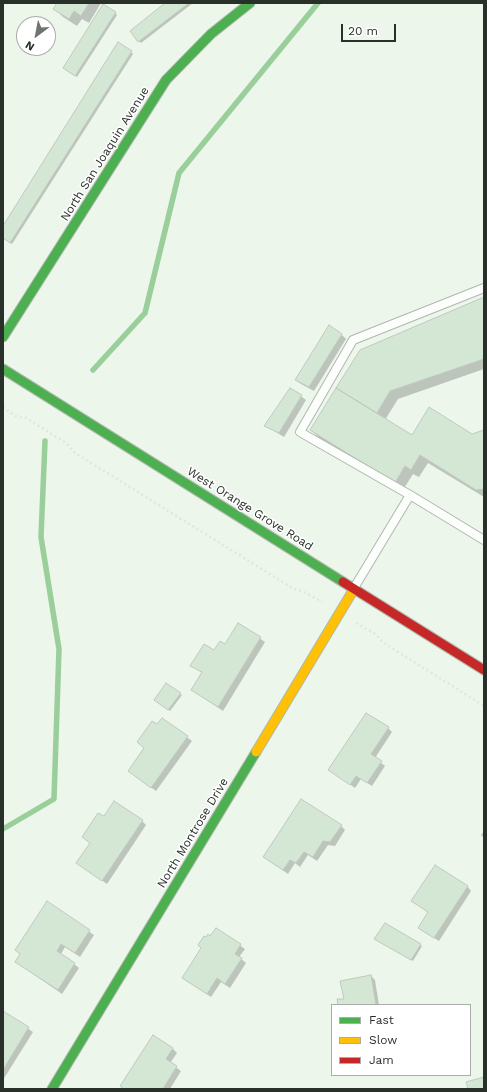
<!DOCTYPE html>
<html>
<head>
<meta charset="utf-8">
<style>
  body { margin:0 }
  #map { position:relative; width:487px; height:1092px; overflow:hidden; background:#ecf6eb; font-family:"Work Sans",sans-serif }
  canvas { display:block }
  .frame { position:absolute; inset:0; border:4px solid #293029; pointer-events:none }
  .legend { position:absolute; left:331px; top:1004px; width:140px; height:72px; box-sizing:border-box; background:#fff; border:1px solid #a9aca9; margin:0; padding:5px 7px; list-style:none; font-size:12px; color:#293029 }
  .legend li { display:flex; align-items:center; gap:8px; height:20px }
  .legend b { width:20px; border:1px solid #a9aca9 }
  .north { position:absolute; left:16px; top:16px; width:40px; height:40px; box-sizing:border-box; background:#fff; border:1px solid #a9aca9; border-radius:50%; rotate:212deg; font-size:11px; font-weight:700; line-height:16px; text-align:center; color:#293029 }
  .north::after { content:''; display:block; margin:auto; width:14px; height:18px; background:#6d756d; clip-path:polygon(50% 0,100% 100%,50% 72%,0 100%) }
  .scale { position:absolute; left:341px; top:24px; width:55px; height:18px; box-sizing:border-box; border:2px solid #293029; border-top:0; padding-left:5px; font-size:12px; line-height:14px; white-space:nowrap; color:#293029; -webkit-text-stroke:3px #fff; paint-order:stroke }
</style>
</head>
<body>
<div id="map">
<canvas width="487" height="1092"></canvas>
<div class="frame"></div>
<ul class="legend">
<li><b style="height:5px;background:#4caf50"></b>Fast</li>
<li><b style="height:5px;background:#ffc107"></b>Slow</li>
<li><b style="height:5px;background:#c62828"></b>Jam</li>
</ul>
<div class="north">N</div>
<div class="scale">20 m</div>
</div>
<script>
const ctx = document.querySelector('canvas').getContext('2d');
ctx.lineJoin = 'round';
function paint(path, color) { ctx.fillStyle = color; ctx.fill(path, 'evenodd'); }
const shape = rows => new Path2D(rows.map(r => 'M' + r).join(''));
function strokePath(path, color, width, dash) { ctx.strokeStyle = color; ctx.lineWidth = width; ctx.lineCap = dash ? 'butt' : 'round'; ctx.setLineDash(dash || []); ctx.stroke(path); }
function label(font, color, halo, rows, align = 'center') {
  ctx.font = font + ' "Work Sans",sans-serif'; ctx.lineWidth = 3; ctx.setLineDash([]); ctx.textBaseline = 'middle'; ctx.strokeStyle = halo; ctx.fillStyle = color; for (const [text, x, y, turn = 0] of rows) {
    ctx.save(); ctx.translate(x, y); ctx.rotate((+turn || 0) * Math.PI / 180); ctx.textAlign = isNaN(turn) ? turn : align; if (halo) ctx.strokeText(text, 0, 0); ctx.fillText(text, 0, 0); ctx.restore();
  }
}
paint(shape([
  [57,3,101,3,89,23,82,19,77,26,63,17,55,9,58,4],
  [166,3,193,3,141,43,139,41],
  [115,13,117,15,77,77,66,70,64,68],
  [131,52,133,54,12,244,3,238,3,228],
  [484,299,484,369,398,399,385,420,413,436,472,435,484,431,484,497,428,463,419,477,413,474,403,490,319,438,311,430,360,351],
  [342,335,346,339,314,391,301,384,296,380],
  [291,389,306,400,284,437,266,426],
  [239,624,265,642,223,711,192,690,202,673,192,665,226,646],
  [180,694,182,695,170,711,157,702],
  [162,719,192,741,156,791,129,771],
  [388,728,392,732,375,758,385,766,372,786,361,779,355,788,330,770],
  [104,818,142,821,146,825,107,884,78,863,91,844,83,837],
  [341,826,345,830,335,846,328,845,317,861,308,855,300,867,295,863,288,874,264,857],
  [484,831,484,838,481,835],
  [467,886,471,891,439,941,424,932,429,913,413,901],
  [47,903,94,935,80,957,65,947,61,954,79,968,62,994,16,962,21,955,16,950],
  [216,929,245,949,239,957,246,963,230,988,221,982,211,997,183,978,202,948,206,938,211,937],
  [378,940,420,945,422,946,413,961],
  [371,976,375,980,379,1005,339,1005],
  [3,1012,33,1032,3,1080],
  [173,1049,177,1053,170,1063,181,1071,170,1089,124,1089,121,1086]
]), '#0003');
strokePath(shape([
  [93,370,145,313,179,173,318,3],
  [3,829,54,799,59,649,41,537,45,441]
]), '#9ace9a', 5.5);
const building = shape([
  [57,3,89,3,81,16,74,11,69,19,53,9,57,3],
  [165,3,189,3,138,42,130,31,165,3],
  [103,4,116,12,75,76,63,68,103,4],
  [118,42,132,51,10,243,3,238,3,226,118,42],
  [484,297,484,359,390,391,377,413,336,388,360,350,484,297],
  [329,325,342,334,309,387,295,380,329,325],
  [290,388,302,395,279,433,264,426,290,388],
  [336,388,412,435,429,407,472,434,484,430,484,489,476,490,420,455,411,470,405,466,395,483,310,430,336,388],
  [238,623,261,637,218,707,191,690,202,672,190,666,204,644,214,650,220,641,225,644,238,623],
  [166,683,181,693,168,710,154,700,166,683],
  [366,713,389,727,371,754,382,761,367,783,356,776,350,785,328,770,366,713],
  [162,718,188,736,151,788,128,771,144,748,137,742,152,721,157,724,162,718],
  [301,799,342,825,330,842,323,841,313,857,304,852,296,863,290,860,283,870,263,857,301,799],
  [114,801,143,820,102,881,76,863,90,843,82,837,98,813,104,816,114,801],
  [435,865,468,886,434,938,418,928,428,912,411,901,435,865],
  [47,901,90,930,75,953,61,944,57,951,75,963,58,990,15,962,20,954,15,950,47,901],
  [385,923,421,944,411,960,374,939,385,923],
  [216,928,241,944,235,954,242,958,225,984,217,978,207,994,182,978,201,948,198,945,204,936,206,937,208,934,210,936,216,928],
  [371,975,376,1005,338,1005,337,999,344,999,340,981,371,975],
  [3,1011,29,1027,3,1070,3,1011],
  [153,1035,173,1048,166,1059,177,1066,163,1089,124,1089,120,1086,153,1035],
  [484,1077,484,1089,463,1089,468,1088,466,1082,484,1077]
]);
paint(building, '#d4e7d4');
strokePath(building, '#c0c8bf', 1);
const lane = shape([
  [410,495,484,540],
  [354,588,410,495,300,432,353,340,484,288]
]);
const fast = shape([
  [3,337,166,80,211,34,250,3],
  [3,369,343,582],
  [52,1089,256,752]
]);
const slow = shape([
  [256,752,354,589]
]);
const jam = shape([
  [343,582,484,670]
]);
strokePath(lane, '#b0b7ae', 10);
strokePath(fast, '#b0b7ae', 11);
strokePath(slow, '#b0b7ae', 11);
strokePath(jam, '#b0b7ae', 11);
strokePath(shape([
  [3,407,17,417,26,418,66,443,75,453,294,589,302,591,322,602],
  [356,623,375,634,384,643,484,706]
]), '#e2e5e2', 2.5, [2, 3]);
strokePath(lane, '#fcfefc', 8);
strokePath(fast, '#4caf50', 9);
strokePath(slow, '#ffc107', 9);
strokePath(jam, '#c62828', 9);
label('12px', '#293029', '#fff', [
  ["North San Joaquin Avenue",105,154,-58],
  ["West Orange Grove Road",250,509,32],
  ["North Montrose Drive",193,833,-59]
]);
</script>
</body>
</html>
